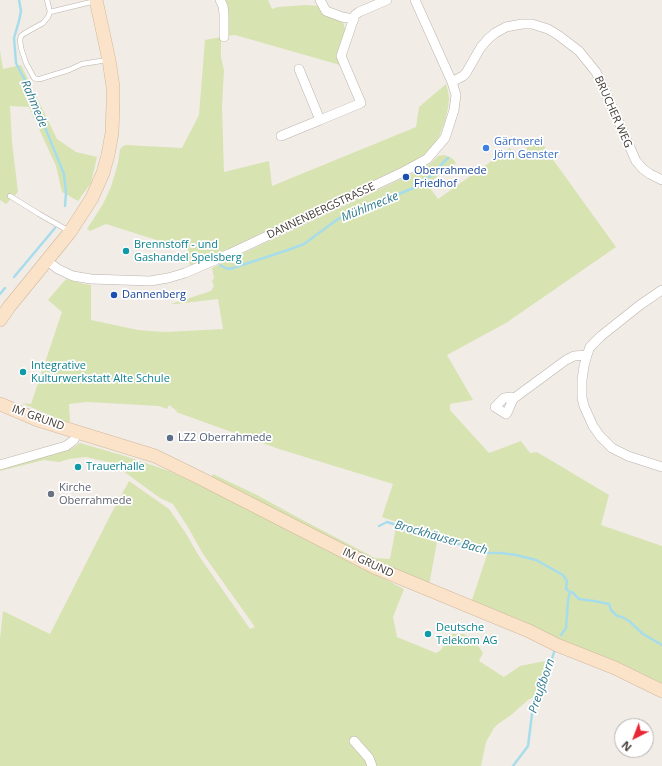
<!DOCTYPE html>
<html>
<head>
<meta charset="utf-8">
<style>
  body { margin:0 }
  #map { position:relative; width:662px; height:766px; overflow:hidden; background:#f2ece7; font-family:"Open Sans",sans-serif }
  canvas { display:block }
  .north { position:absolute; left:614px; top:718px; width:40px; height:40px; box-sizing:border-box; background:#fff; border:1px solid #b4b1af; border-radius:50%; rotate:222deg; font-size:11px; font-weight:700; line-height:16px; text-align:center; color:#443c36 }
  .north::after { content:''; display:block; margin:auto; width:14px; height:18px; background:#e82734; clip-path:polygon(50% 0,100% 100%,50% 72%,0 100%) }
</style>
</head>
<body>
<div id="map">
<canvas width="662" height="766"></canvas>
<div class="north">N</div>
</div>
<script>
const ctx = document.querySelector('canvas').getContext('2d');
ctx.lineJoin = 'round';
function paint(path, color) { ctx.fillStyle = color; ctx.fill(path, 'evenodd'); }
const shape = rows => new Path2D(rows.map(r => 'M' + r).join(''));
function strokePath(path, color, width, dash) { ctx.strokeStyle = color; ctx.lineWidth = width; ctx.lineCap = dash ? 'butt' : 'round'; ctx.setLineDash(dash || []); ctx.stroke(path); }
function label(font, color, halo, rows, align = 'center') {
  ctx.font = font + ' "Open Sans",sans-serif'; ctx.lineWidth = 3.5; ctx.setLineDash([]); ctx.textBaseline = 'middle'; ctx.strokeStyle = halo; ctx.fillStyle = color; for (const [text, x, y, turn = 0] of rows) {
    ctx.save(); ctx.translate(x, y); ctx.rotate((+turn || 0) * Math.PI / 180); ctx.textAlign = isNaN(turn) ? turn : align; if (halo) ctx.strokeText(text, 0, 0); ctx.fillText(text, 0, 0); ctx.restore();
  }
}
paint(shape([
  [225,0,268,0,272,9,278,7,306,5,320,6,342,21,344,25,345,30,337,55,340,65,235,35,227,36,227,31,229,15,228,6],
  [221,37,221,57,224,70,222,106,224,172,269,161,272,186,416,127,419,107,446,84,448,91,449,99,448,108,445,121,439,137,435,143,424,155,413,162,190,267,188,250,106,224,90,231,87,229,103,204,111,187,118,163,120,149,123,146,126,145,182,148,199,115,205,40],
  [0,51,3,69,21,65,57,139,76,152,97,157,91,183,78,201,62,192,56,166,29,107,10,106,12,142,18,192,6,204,0,200],
  [539,139,551,156,550,157,554,161,616,247,506,323,447,355,473,400,450,404,450,410,489,453,521,441,530,453,537,452,609,495,601,525,662,546,662,686,559,639,471,603,488,552,438,536,429,586,386,568,212,478,212,476,213,474,257,495,297,517,375,558,390,559,397,522,382,517,393,484,279,449,176,412,177,411,169,405,167,409,159,406,87,402,69,404,70,423,44,413,22,403,31,404,62,312,48,300,66,279,84,284,91,285,91,320,138,330,165,332,223,329,218,299,176,304,171,304,211,291,214,286,212,281,214,278,212,268,414,173,430,164,438,156,444,155,450,157,453,159,456,163,427,184,438,199,510,148,518,159,528,152,526,148],
  [80,443,125,456,169,471,222,495,404,589,393,617,397,637,436,653,441,650,450,634,463,634,473,639,479,647,483,653,479,661,504,677,520,666,545,661,544,670,535,696,528,700,511,715,498,724,494,728,486,742,481,766,0,766,0,639,3,611,50,634,111,514,129,481,169,509,185,532,199,556,250,629,255,627,203,554,189,529,173,504,160,498,112,463,86,457,69,459,59,462,44,460,0,471,0,470,71,449]
]), '#d8e3b2');
strokePath(shape([
  [19,0,21,11,19,21,14,38,16,63,29,88,64,174,66,193,65,206],
  [220,265,225,268,230,269,288,250,304,244,338,219,353,212,373,207,384,200,416,187,430,176,448,158],
  [14,277,55,228],
  [0,294,5,288],
  [379,526,387,522,488,553,501,553,516,555,536,560,563,575,567,581,566,589,570,592,572,592,579,599,594,601,609,604,611,610,617,616,622,617,629,621,643,634,662,645],
  [561,635,566,628,568,600,570,592],
  [513,766,528,746,533,706,540,697,555,649]
]), '#a7ddea', 2.5);
const service = shape([
  [47,0,50,12,95,1],
  [50,12,48,17,43,23,25,33,21,36,20,40,21,48,26,63,34,78,37,79,40,79,69,70,82,64,107,60],
  [10,196,39,214,69,231]
]);
const minor = shape([
  [220,0,223,6,224,14,224,37],
  [320,0,326,11,342,17,354,19],
  [452,82,463,76,466,73,481,47,488,39,495,33,506,27,522,24,532,24,548,29,558,35,579,51,596,72,601,82,636,161,643,169,650,174,662,180],
  [320,120,361,103,341,56,355,15,359,12,387,0],
  [281,136,320,120,299,69],
  [46,260,58,269,73,276,91,279,150,281,168,278,185,273,229,254,403,172,427,159,445,138,454,110,456,95,452,82,415,0],
  [587,355,584,366,582,380,582,398,584,406,593,426,600,436,612,448,628,456,662,467],
  [513,399,511,397,504,398,495,407,506,414,507,413,513,399,566,360,574,356,587,355,590,347,601,336,640,305,662,290],
  [0,465,66,446,74,440,77,432],
  [354,741,369,758,372,766]
]);
const secondary = shape([
  [0,320,9,307,70,232,92,198,103,173,108,155,112,133,113,104,113,87,109,60,96,0],
  [0,404,38,420,155,456,200,478,374,567,529,631,557,645,615,668,662,691]
]);
strokePath(service, '#bcb2aa', 5.5);
strokePath(minor, '#bcb2aa', 10);
strokePath(secondary, '#d1b79c', 14);
strokePath(service, '#fff', 4.5);
strokePath(minor, '#fff', 9);
strokePath(secondary, '#fae3c8', 13);
for (const [x, y, r, color] of [
  [486,148,4,"#3f7fe0"],
  [406,177,4,"#1a4fb4"],
  [126,251,4,"#0f9aa8"],
  [114,295,4,"#1a4fb4"],
  [23,372,4,"#0f9aa8"],
  [170,438,4,"#5c6f8a"],
  [78,467,4,"#0f9aa8"],
  [51,494,4,"#6b7280"],
  [428,634,4,"#0f9aa8"]
]) { const dot = new Path2D(); dot.arc(x, y, r, 0, 2 * Math.PI); ctx.fillStyle = color; ctx.fill(dot); strokePath(dot, '#fff', 1.5); }
label('11px', '#443c36', '#fff', [
  ["BRUCHER WEG",613,112,66],
  ["DANNENBERGSTRASSE",321,211,-25],
  ["IM GRUND",38,418,20],
  ["IM GRUND",368,563,25]
]);
label('11px', '#366cbe', '#fff', [
  ["Gärtnerei",494,142],
  ["Jörn Genster",494,155]
], 'left');
label('11px', '#164399', '#fff', [
  ["Oberrahmede",414,171],
  ["Friedhof",414,184],
  ["Dannenberg",122,295]
], 'left');
label('11px', '#0d838f', '#fff', [
  ["Brennstoff - und",134,245],
  ["Gashandel Spelsberg",134,258],
  ["Integrative",31,366],
  ["Kulturwerkstatt Alte Schule",31,379],
  ["Trauerhalle",86,467],
  ["Deutsche",436,628],
  ["Telekom AG",436,641]
], 'left');
label('11px', '#4e5e75', '#fff', [
  ["LZ2 Oberrahmede",178,438]
], 'left');
label('11px', '#5b616d', '#fff', [
  ["Kirche",59,488],
  ["Oberrahmede",59,501]
], 'left');
label('italic 12px', '#327d90', '#fff', [
  ["Rahmede",34,104,67],
  ["Mühlmecke",370,207,-22],
  ["Brockhäuser Bach",441,538,16],
  ["Preußborn",542,686,-71]
]);
</script>
</body>
</html>
